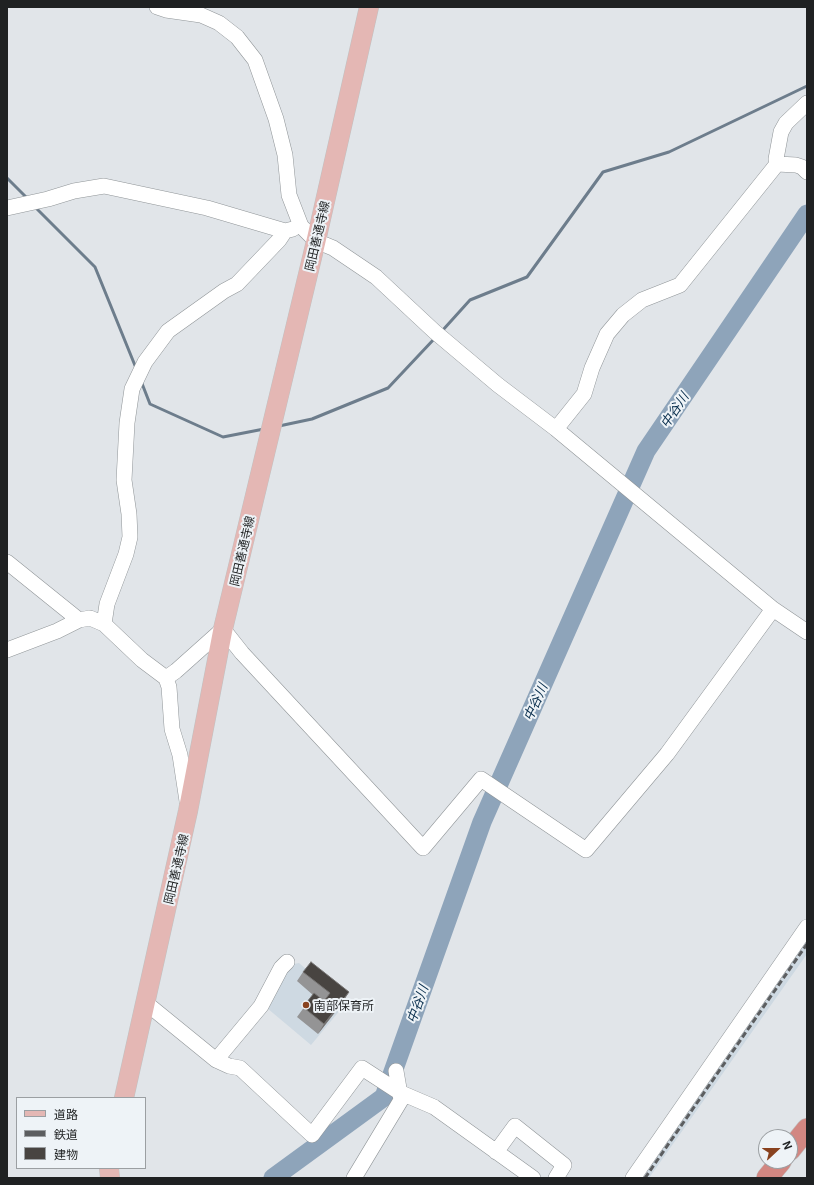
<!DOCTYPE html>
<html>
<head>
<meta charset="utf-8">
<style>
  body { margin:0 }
  #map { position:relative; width:814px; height:1185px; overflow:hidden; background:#e1e5e9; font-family:Georgia,"Noto Sans JP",serif }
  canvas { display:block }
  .frame { position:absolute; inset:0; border:8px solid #1f2122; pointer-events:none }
  .legend { position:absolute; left:16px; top:1097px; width:130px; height:72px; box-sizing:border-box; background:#eef3f7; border:1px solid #9b9fa2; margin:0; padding:5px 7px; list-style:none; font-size:12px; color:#1f2122 }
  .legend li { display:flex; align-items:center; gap:8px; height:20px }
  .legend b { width:20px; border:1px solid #9b9fa2 }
  .north { position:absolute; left:758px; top:1129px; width:40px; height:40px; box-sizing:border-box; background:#eef3f7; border:1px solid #9b9fa2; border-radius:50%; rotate:68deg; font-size:11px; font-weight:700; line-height:16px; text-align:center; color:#1f2122 }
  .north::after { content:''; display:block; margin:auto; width:14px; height:18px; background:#89421f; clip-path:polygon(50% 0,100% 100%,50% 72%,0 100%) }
</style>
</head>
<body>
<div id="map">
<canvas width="814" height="1185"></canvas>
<div class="frame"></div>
<ul class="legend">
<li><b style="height:5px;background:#e4b7b4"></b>道路</li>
<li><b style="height:5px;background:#5c5e60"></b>鉄道</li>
<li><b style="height:11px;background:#484441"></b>建物</li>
</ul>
<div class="north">N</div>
</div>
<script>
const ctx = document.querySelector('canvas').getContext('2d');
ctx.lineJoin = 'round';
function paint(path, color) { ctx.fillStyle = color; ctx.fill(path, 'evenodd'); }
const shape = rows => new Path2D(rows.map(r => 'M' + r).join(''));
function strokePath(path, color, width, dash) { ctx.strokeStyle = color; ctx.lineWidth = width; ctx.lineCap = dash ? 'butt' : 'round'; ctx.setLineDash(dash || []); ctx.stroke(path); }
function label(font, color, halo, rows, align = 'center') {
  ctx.font = font + ' Georgia,"Noto Sans JP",serif'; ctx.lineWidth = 4; ctx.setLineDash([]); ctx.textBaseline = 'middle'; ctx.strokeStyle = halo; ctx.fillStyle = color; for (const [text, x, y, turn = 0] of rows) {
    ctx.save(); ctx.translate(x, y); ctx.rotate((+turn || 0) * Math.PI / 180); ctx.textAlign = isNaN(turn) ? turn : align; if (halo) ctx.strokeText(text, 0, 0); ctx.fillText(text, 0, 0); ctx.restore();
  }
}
paint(shape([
  [807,935,807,954,649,1178,639,1178],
  [299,963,346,1003,311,1045,267,1008,287,969,294,964]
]), '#ced9e2');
strokePath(shape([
  [7,178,27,198],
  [35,207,95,267,136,368],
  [442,331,470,300,527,277,603,172,669,152,807,86],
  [141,381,150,404,223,437,264,429],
  [279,426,312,419,388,388,435,338]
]), '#6d7d8c', 3);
strokePath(shape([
  [273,1178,384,1097,482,822,646,451,807,214]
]), '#8ea4ba', 19);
const minor = shape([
  [157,7,166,10,201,15,219,23,237,37,255,60,276,119,285,155,289,195,301,226,316,241,333,248,376,277,435,332,498,385,556,429,773,609,807,632],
  [777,164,776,159,781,132,786,123,807,103],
  [7,208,48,199,74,191,104,186,207,208,285,231,293,229],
  [556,429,584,394,592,368,607,334,623,315,642,300,680,285,777,164,796,165,802,167,807,172],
  [7,562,79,620],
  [104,624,107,604,126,554,130,537,129,514,124,480,127,423,132,389,145,362,168,331,224,291,237,284,279,240,285,231],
  [7,650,57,631,79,620,90,618,104,624,142,660,166,678,169,687,172,729,180,755,187,801],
  [166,678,176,671,223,629,242,653,423,848,481,779,586,850,667,754,773,609],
  [146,1003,216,1060,229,1066,240,1068,312,1135,362,1068,399,1092,434,1107,533,1178],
  [216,1060,261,1006,281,968,287,962],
  [496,1152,515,1126,564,1165,556,1178],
  [354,1178,401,1100,396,1071],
  [633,1178,807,927]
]);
const major = shape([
  [124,1098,188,811,223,629,316,241,369,7],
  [109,1168,110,1178]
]);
const highway = shape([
  [790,1150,807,1129],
  [767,1178,781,1161]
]);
strokePath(minor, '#909598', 16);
strokePath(major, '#c0c1c1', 20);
strokePath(highway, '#c0c1c1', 22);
strokePath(minor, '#fff', 15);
strokePath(major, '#e4b7b4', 19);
strokePath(highway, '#d28782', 21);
strokePath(shape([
  [645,1178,807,944]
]), '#5c5e60', 3, [6, 3]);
paint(shape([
  [303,972,343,1002,318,1034,297,1017,313,995,297,981]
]), '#949495');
paint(shape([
  [349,992,343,1002,318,1034,324,1024]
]), '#767473');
const building = shape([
  [311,962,349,992,324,1024,303,1007,314,993,324,1001,330,993,303,972,311,962]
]);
paint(building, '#484441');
strokePath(building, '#767473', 1);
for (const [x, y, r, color] of [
  [306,1005,4,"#89421f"]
]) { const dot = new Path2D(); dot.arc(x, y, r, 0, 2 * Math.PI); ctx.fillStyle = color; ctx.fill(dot); strokePath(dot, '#eef3f7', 1.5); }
label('12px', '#1f2122', '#eef3f7', [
  ["岡田善通寺線",317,236,-77],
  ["岡田善通寺線",242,551,-77],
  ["岡田善通寺線",176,869,-77]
]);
label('12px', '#1f2122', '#eef3f7', [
  ["南部保育所",314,1005]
], 'left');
label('italic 13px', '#062c4b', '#eef3f7', [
  ["中谷川",674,410,-56],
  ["中谷川",535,702,-66],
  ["中谷川",417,1004,-70]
]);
</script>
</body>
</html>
